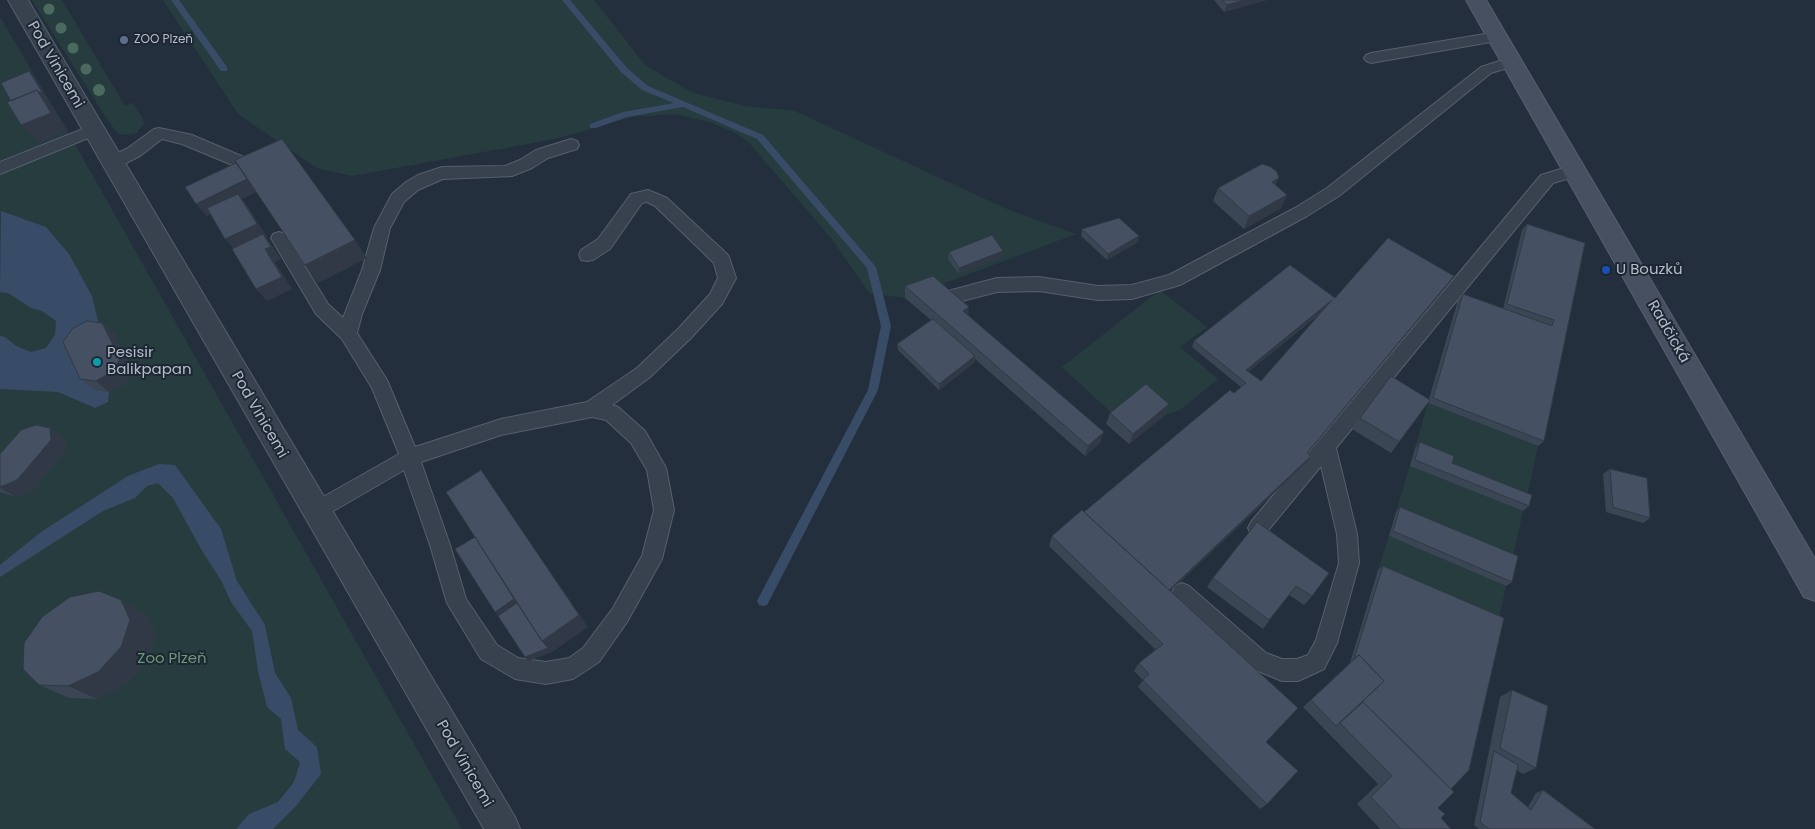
<!DOCTYPE html>
<html>
<head>
<meta charset="utf-8">
<style>
  body { margin:0 }
  canvas { display:block; background:#242f3e }
</style>
</head>
<body>
<canvas width="1815" height="829"></canvas>
<script>
const ctx = document.querySelector('canvas').getContext('2d');
ctx.lineJoin = 'round';
function paint(path, color) { ctx.fillStyle = color; ctx.fill(path, 'evenodd'); }
const shape = rows => new Path2D(rows.map(r => 'M' + r).join(''));
function strokePath(path, color, width, dash) { ctx.strokeStyle = color; ctx.lineWidth = width; ctx.lineCap = dash ? 'butt' : 'round'; ctx.setLineDash(dash || []); ctx.stroke(path); }
function label(font, color, halo, rows, align = 'center') {
  ctx.font = font + ' Poppins,sans-serif'; ctx.lineWidth = 4; ctx.setLineDash([]); ctx.textBaseline = 'middle'; ctx.strokeStyle = halo; ctx.fillStyle = color; for (const [text, x, y, turn = 0] of rows) {
    ctx.save(); ctx.translate(x, y); ctx.rotate((+turn || 0) * Math.PI / 180); ctx.textAlign = isNaN(turn) ? turn : align; if (halo) ctx.strokeText(text, 0, 0); ctx.fillText(text, 0, 0); ctx.restore();
  }
}
paint(shape([
  [32,0,62,0,125,106,133,103,142,117,144,123,137,133,124,135,117,133,105,116],
  [163,0,594,0,645,65,693,93,745,106,795,111,1009,210,1076,234,905,298,869,293,832,239,750,144,736,133,709,122,675,114,632,117,555,139,352,176,317,168,238,114],
  [0,17,76,146,462,829,0,829],
  [1160,290,1207,327,1180,347,1218,379,1180,410,1165,415,1116,417,1062,367],
  [1428,403,1538,446,1526,500,1415,448],
  [1410,466,1523,511,1512,561,1396,512],
  [1389,536,1506,586,1498,622,1378,570]
]), '#263c3f');
paint(shape([
  [1,211,46,227,69,254,92,296,101,333,94,390,109,392,108,402,95,408,58,392,0,389,0,336,5,337,16,346,31,352,46,348,55,335,56,321,42,311,31,308,8,293,0,292],
  [159,464,175,465,221,529,237,581,265,625,275,673,291,698,298,730,317,747,321,774,296,806,273,829,236,829,249,814,278,802,294,782,300,762,285,749,281,719,267,707,258,671,252,631,231,602,222,582,201,549,173,498,158,483,147,486,135,498,103,511,0,577,0,565,41,532,128,476]
]), '#394c67');
paint(shape([
  [171,0,179,0,227,67,227,71,221,71,171,0],
  [562,0,570,0,627,68,648,86,763,135,876,267,891,326,878,390,767,605,763,606,759,605,757,601,759,597,868,390,881,326,867,268,757,139,683,107,627,117,596,128,590,128,590,124,623,112,674,103,642,90,621,72,562,0]
]), '#394c67');
const lane = shape([
  [1497,32,1502,34,1504,37,1502,40,1371,63,1366,61,1364,58,1366,55,1371,53,1497,32],
  [1512,57,1517,59,1519,62,1517,65,1491,73,1339,196,1307,216,1180,285,1132,299,1098,300,1039,291,997,292,954,303,948,301,945,296,948,291,997,278,1039,277,1098,286,1132,285,1169,275,1295,208,1327,188,1481,67,1512,57],
  [93,125,98,126,101,130,98,134,0,174,0,162,93,125],
  [159,128,192,135,260,164,262,168,260,172,254,174,182,144,162,139,140,156,118,167,112,169,106,167,104,163,106,159,128,148,154,129,159,128],
  [571,139,577,141,579,145,577,149,548,158,532,168,512,176,443,179,418,190,404,202,390,228,380,270,362,314,357,333,387,380,415,447,501,419,587,402,637,368,679,328,710,294,718,278,714,263,655,206,647,202,642,203,610,249,593,260,587,261,581,260,579,255,581,250,598,239,631,194,648,190,667,198,728,255,730,260,736,278,722,304,691,338,649,378,612,405,618,407,645,431,666,468,674,510,662,559,627,622,599,662,573,679,546,684,515,679,481,659,447,603,430,545,404,470,323,517,316,520,309,517,306,511,309,505,399,454,372,388,342,339,316,314,271,238,273,234,279,232,285,234,328,304,343,318,362,270,374,228,392,194,406,182,418,175,442,167,505,166,520,160,536,150,571,139],
  [592,417,606,420,631,443,647,470,654,510,642,556,613,608,583,648,569,658,546,662,518,658,497,645,466,599,450,545,421,462,501,435,592,417],
  [1574,165,1580,167,1582,171,1580,175,1553,183,1336,448,1357,534,1359,563,1337,643,1324,669,1298,681,1282,681,1251,668,1175,600,1172,593,1175,586,1182,583,1189,586,1266,653,1282,659,1297,659,1308,655,1316,640,1339,563,1337,534,1321,466,1265,534,1258,537,1251,534,1248,528,1251,522,1541,175,1574,165]
]);
const street = shape([
  [8,0,28,0,515,817,520,829,484,829,8,0]
]);
const secondary = shape([
  [1466,0,1486,0,1815,559,1815,601,1804,597,1466,0]
]);
strokePath(lane, '#565f6c', 2);
strokePath(street, '#565f6c', 2);
strokePath(secondary, '#565f6c', 2);
paint(lane, '#38414e');
paint(street, '#38414e');
paint(secondary, '#465061');
ctx.fillStyle = '#4b6a5d';
for (const [x, y, r] of [
  [49,9,5.5],
  [61,28,5.5],
  [73,48,5.5],
  [86,69,5.5],
  [99,90,6]
]) { ctx.beginPath(); ctx.arc(x, y, r, 0, 2 * Math.PI); ctx.fill(); }
paint(shape([
  [1214,0,1267,0,1224,12],
  [1276,186,1281,208,1244,229,1213,201,1218,188],
  [1527,224,1585,243,1544,441,1538,446,1428,403,1391,453,1352,429,1360,418,1429,399,1458,300,1463,294,1503,309,1522,230],
  [1082,229,1138,242,1107,260,1081,236],
  [949,252,1002,257,959,274,948,259],
  [1454,276,1308,453,1308,461,1170,591,1266,742,1267,804,1260,809,1138,687,1143,680,1134,671,1139,663,1156,650,1049,546,1052,536,1084,512,1241,387,1192,347,1194,341,1335,298],
  [1322,312,1261,381,1248,372],
  [905,286,968,316,1100,443,1085,456,975,359,975,362,939,390,898,350,897,344,931,320,905,298],
  [102,323,115,334,133,371,125,384,109,392,94,390,80,379],
  [1169,404,1165,415,1129,444,1106,424,1110,413],
  [50,428,65,439,66,450,33,491,16,497,0,492,0,454],
  [1420,442,1452,463,1529,506,1523,511,1410,466,1415,448],
  [1610,469,1650,518,1643,523,1606,512,1603,474],
  [1400,507,1512,582,1506,586,1389,536,1396,512],
  [1257,522,1312,596,1304,605,1289,595,1263,629,1207,587,1213,578],
  [1383,566,1451,789,1438,808,1441,818,1451,829,1380,829,1357,804,1378,784,1303,707,1350,663,1378,570],
  [121,600,147,615,156,634,148,661,126,685,97,699,69,698,39,685],
  [1512,690,1536,768,1523,774,1517,770,1511,793,1528,807,1536,793,1543,790,1595,829,1479,829,1474,825,1500,697]
]), '#3b4654');
paint(shape([
  [1244,0,1267,0,1224,12,1227,5],
  [29,71,35,78,48,99,46,100,54,109,68,131,39,144,21,125],
  [1279,178,1273,191,1272,182],
  [248,179,257,192,242,199,248,207,267,237,266,237,281,259,275,262,292,289,267,301,256,289,236,251,225,239,241,200,207,216,196,204],
  [1287,195,1281,208,1244,229,1249,216],
  [1139,236,1138,242,1107,260,1108,254],
  [355,240,367,258,318,283,305,265],
  [1003,251,1002,257,959,274,959,268],
  [1454,276,1450,282,1303,458,1307,453],
  [1332,300,1328,306,1243,376,1246,370],
  [969,307,968,319,963,311],
  [102,323,115,334,133,371,125,384,109,392,96,381],
  [975,356,975,362,939,390,939,384],
  [1169,404,1165,415,1129,444,1133,434],
  [50,428,65,439,66,450,33,491,16,497,0,488],
  [1104,432,1100,443,1085,456,1088,446],
  [1311,456,1308,461,1163,597,1166,592],
  [481,470,588,627,552,652,528,661,525,657,503,620,495,612,515,598],
  [121,600,147,615,156,634,148,661,126,685,97,699,68,686]
]), '#303945');
const building = shape([
  [1222,0,1244,0,1227,5,1222,0],
  [29,71,42,92,40,93,37,90,11,101,1,83,29,71],
  [37,90,51,113,21,125,7,102,37,90],
  [282,139,355,240,305,265,235,160,282,139],
  [236,163,247,179,196,204,185,187,236,163],
  [1262,164,1271,167,1277,172,1279,178,1272,182,1287,195,1249,216,1218,188,1262,164],
  [238,194,257,224,225,239,207,208,238,194],
  [1119,218,1139,236,1108,254,1082,229,1119,218],
  [1527,224,1585,243,1544,441,1433,398,1463,294,1552,326,1554,320,1507,304,1527,224],
  [263,234,271,247,265,249,282,277,256,289,232,249,263,234],
  [992,235,1003,251,959,268,949,252,992,235],
  [1388,238,1454,276,1307,453,1311,456,1169,590,1084,512,1230,390,1234,393,1246,383,1194,341,1290,265,1335,298,1388,238],
  [1332,300,1261,381,1246,370,1332,300],
  [933,276,969,307,963,311,1104,432,1088,446,905,286,933,276],
  [933,319,975,356,939,384,897,344,933,319],
  [87,321,102,323,120,359,112,372,96,381,80,379,63,342,72,329,87,321],
  [1391,376,1430,400,1399,442,1360,418,1391,376],
  [1146,384,1169,404,1133,434,1110,413,1146,384],
  [36,425,50,428,51,440,17,480,0,487,0,454,21,430,36,425],
  [1420,442,1454,456,1452,463,1532,495,1529,506,1415,460,1420,442],
  [1610,469,1647,478,1650,518,1613,507,1610,469],
  [481,470,579,615,542,641,446,492,481,470],
  [1400,507,1518,556,1512,582,1393,531,1400,507],
  [1082,510,1298,708,1266,742,1298,771,1267,804,1143,680,1149,674,1139,663,1163,644,1052,536,1082,510],
  [1257,522,1329,573,1312,596,1296,586,1269,620,1213,578,1257,522],
  [475,537,514,599,495,612,455,549,475,537],
  [1383,566,1504,618,1469,770,1451,789,1363,702,1359,705,1384,681,1359,655,1354,659,1383,566],
  [99,591,121,600,130,620,121,647,98,672,68,686,39,685,23,669,24,643,42,617,70,597,99,591],
  [517,603,542,641,548,648,525,657,498,616,517,603],
  [1359,655,1384,681,1336,726,1311,700,1359,655],
  [1512,690,1548,706,1536,768,1500,748,1512,690],
  [1363,702,1454,792,1438,808,1445,814,1441,818,1451,829,1401,829,1371,797,1392,776,1340,723,1363,702],
  [1494,751,1518,765,1511,793,1531,810,1543,790,1595,829,1489,829,1480,822,1494,751]
]);
paint(building, '#455162');
strokePath(building, '#303945', 1);
for (const [x, y, r, color] of [
  [124,40,5,"#5c6f8a"],
  [1606,270,5,"#1a4fb4"],
  [97,362,5,"#0f9aa8"]
]) { const dot = new Path2D(); dot.arc(x, y, r, 0, 2 * Math.PI); ctx.fillStyle = color; ctx.fill(dot); strokePath(dot, '#1d2633', 2); }
label('12px', '#b4bcc9', '#1d2633', [
  ["ZOO Plzeň",134,40]
], 'left');
label('15px', '#b4bcc9', '#1d2633', [
  ["Pod Vinicemi",55,65,60],
  ["Radčická",1668,332,60],
  ["Pod Vinicemi",259,415,60],
  ["Pod Vinicemi",464,764,60]
]);
label('15px', '#b4bcc9', '#1d2633', [
  ["U Bouzků",1616,270],
  ["Pesisir",107,353],
  ["Balikpapan",107,370]
], 'left');
label('15px', '#6b9a76', '#1d2633', [
  ["Zoo Plzeň",172,659]
]);
</script>
</body>
</html>
